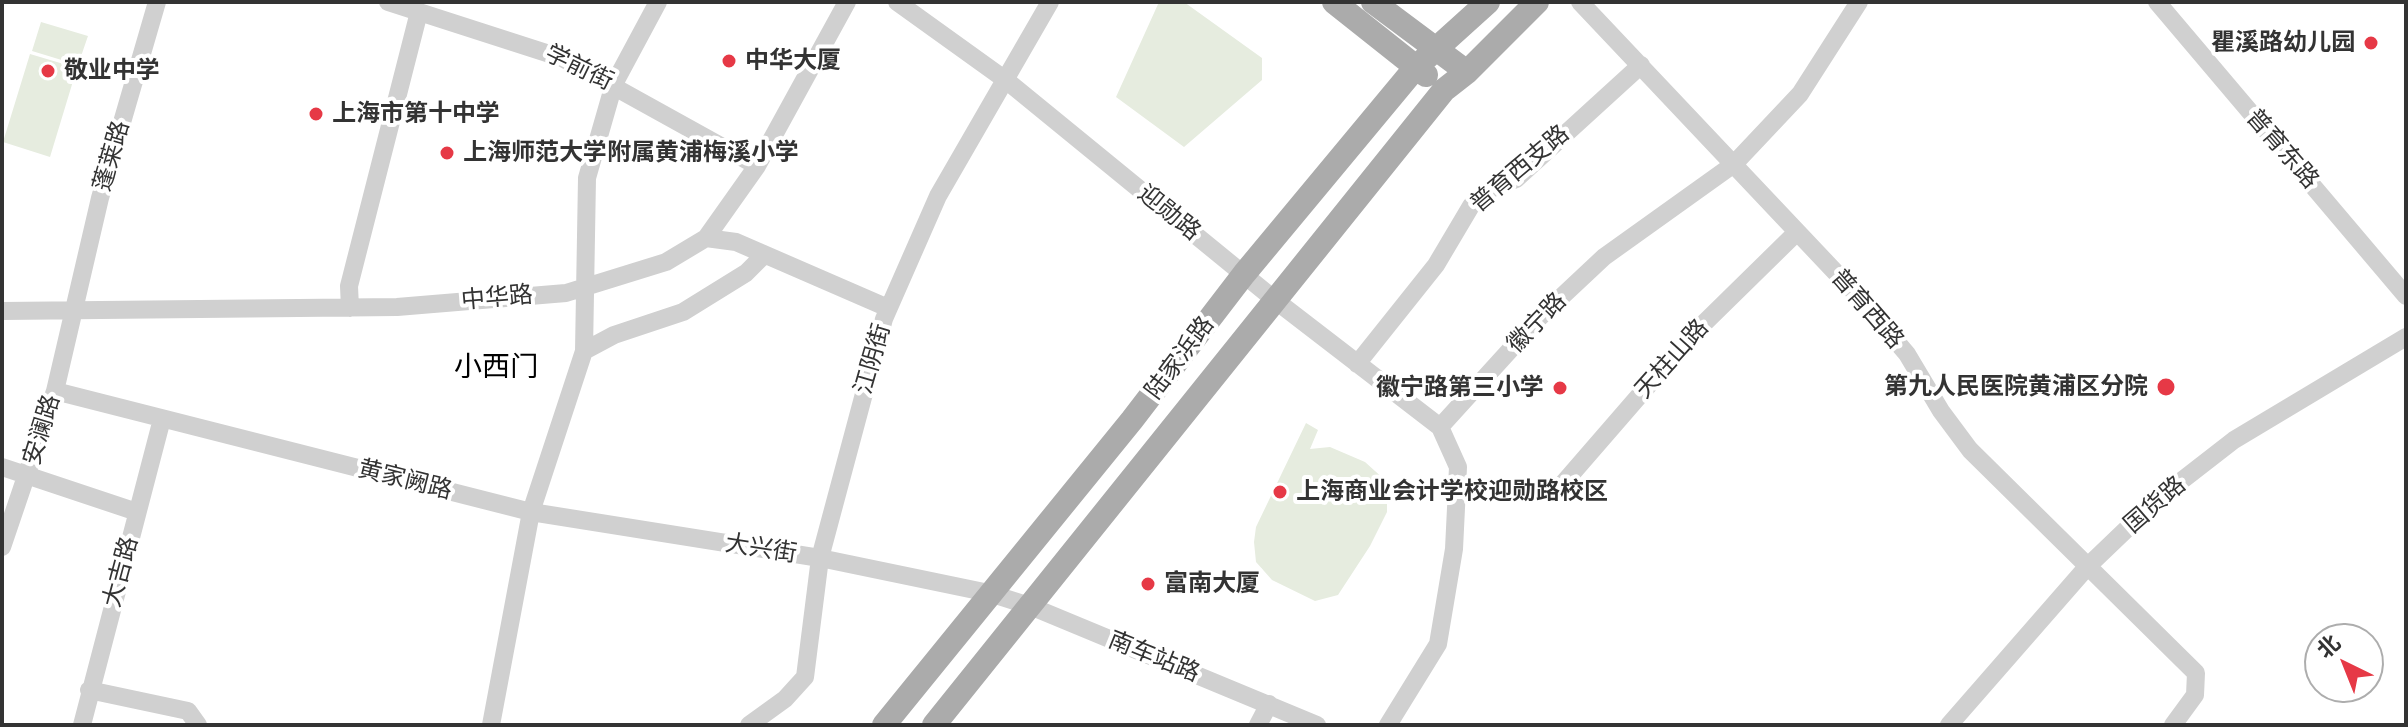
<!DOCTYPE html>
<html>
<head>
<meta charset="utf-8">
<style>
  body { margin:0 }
  #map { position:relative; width:2408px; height:727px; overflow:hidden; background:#fff; font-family:Montserrat,"Noto Sans SC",sans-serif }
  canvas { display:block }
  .frame { position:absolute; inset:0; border:4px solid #333; pointer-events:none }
  .north { position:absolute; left:2304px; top:623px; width:80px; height:80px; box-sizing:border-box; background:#fff; border:2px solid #adadad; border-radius:50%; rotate:317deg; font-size:22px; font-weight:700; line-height:32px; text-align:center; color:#333 }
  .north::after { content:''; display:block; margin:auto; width:28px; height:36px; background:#e63946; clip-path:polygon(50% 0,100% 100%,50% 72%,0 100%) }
</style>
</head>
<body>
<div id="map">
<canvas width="2408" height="727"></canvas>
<div class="frame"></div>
<div class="north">北</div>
</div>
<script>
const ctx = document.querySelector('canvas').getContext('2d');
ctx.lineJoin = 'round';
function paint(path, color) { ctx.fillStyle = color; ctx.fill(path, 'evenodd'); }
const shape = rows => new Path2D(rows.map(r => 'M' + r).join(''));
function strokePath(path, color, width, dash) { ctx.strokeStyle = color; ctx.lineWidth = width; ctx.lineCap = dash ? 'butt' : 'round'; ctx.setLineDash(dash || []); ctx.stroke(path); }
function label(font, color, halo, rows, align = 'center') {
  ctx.font = font + ' Montserrat,"Noto Sans SC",sans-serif'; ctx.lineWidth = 8; ctx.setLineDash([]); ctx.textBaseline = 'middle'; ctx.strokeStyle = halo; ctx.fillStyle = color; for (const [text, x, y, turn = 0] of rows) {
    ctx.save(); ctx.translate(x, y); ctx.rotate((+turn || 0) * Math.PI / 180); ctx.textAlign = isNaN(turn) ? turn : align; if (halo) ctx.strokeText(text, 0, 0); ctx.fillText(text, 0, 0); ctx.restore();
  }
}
paint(shape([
  [1159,2,1184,2,1262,58,1262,80,1184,147,1116,97],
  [41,22,88,36,78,65,32,51],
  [30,54,77,68,50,157,3,142],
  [1306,423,1318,430,1310,449,1330,447,1365,462,1385,480,1387,498,1387,512,1370,546,1338,595,1315,601,1272,580,1256,562,1254,542,1256,527]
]), '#e6ecdf');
strokePath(shape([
  [388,2,562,58,757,166],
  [897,2,1007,81,1275,300,1440,427],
  [1580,2,1856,294,1907,354,1941,411,1970,450,2196,673,2195,695,2173,725],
  [2157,2,2406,296],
  [706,238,736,242,888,308],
  [350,308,349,286,419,12],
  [2,311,397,307,566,293,666,262,706,238,757,166,847,2],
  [584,351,614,335,683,312,746,273,764,255],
  [1357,364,1436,265,1471,206,1490,189,1516,179,1641,65],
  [55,391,531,512,820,558,989,593,1030,606,1317,725],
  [2,467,137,512],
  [1554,494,1691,336,1797,232],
  [2,547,55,391,100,198,157,2],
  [89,690,188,711,198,725],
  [82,725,162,419],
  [491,725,531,512,584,351,587,178,614,84,658,2],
  [749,725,785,699,805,677,820,558,884,319,938,196,1050,2],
  [1258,725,1269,704],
  [1388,725,1438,644,1454,549,1458,467,1440,427,1540,317,1604,257,1734,164,1800,94,1859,2],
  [1949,725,2087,567,2158,499,2234,440,2406,337]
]), '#d0d0d0', 18);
strokePath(shape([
  [1334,2,1426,75],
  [1373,2,1467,72],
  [884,725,1132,420,1244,274,1416,67,1488,2],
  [934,725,1444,90,1467,72,1537,2]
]), '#ababab', 24);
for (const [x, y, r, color] of [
  [2371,43,8,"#e63946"],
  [729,61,8,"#e63946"],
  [48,71,8,"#e63946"],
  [316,114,8,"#e63946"],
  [447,153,8,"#e63946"],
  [2166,387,10,"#e63946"],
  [1560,388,8,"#e63946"],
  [1280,492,8,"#e63946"],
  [1148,584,8,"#e63946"]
]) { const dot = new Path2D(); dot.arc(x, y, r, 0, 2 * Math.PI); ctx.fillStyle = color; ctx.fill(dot); strokePath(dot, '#fff', 3); }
label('bold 24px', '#333', '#fff', [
  ["瞿溪路幼儿园",2355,43,"right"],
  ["中华大厦",745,61],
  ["敬业中学",64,71],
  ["上海市第十中学",332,114],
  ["上海师范大学附属黄浦梅溪小学",463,153],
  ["第九人民医院黄浦区分院",2148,387,"right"],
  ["徽宁路第三小学",1544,388,"right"],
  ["上海商业会计学校迎勋路校区",1296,492],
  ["富南大厦",1164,584]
], 'left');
label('24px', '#333', '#fff', [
  ["学前街",579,68,26],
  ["普育东路",2282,149,49],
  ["蓬莱路",112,156,-74],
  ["普育西支路",1520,169,-40],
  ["迎勋路",1169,213,39],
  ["中华路",497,298,-5],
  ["普育西路",1867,309,49],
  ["徽宁路",1537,323,-46],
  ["陆家浜路",1180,358,-53],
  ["江阴街",873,359,-74],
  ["天柱山路",1672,359,-48],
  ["安澜路",42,430,-73],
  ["黄家阙路",405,480,14],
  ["国货路",2155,505,-41],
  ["大兴街",761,549,9],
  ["大吉路",121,572,-75],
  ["南车站路",1154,657,22]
]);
label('28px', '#000', '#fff', [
  ["小西门",496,368]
]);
</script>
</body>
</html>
